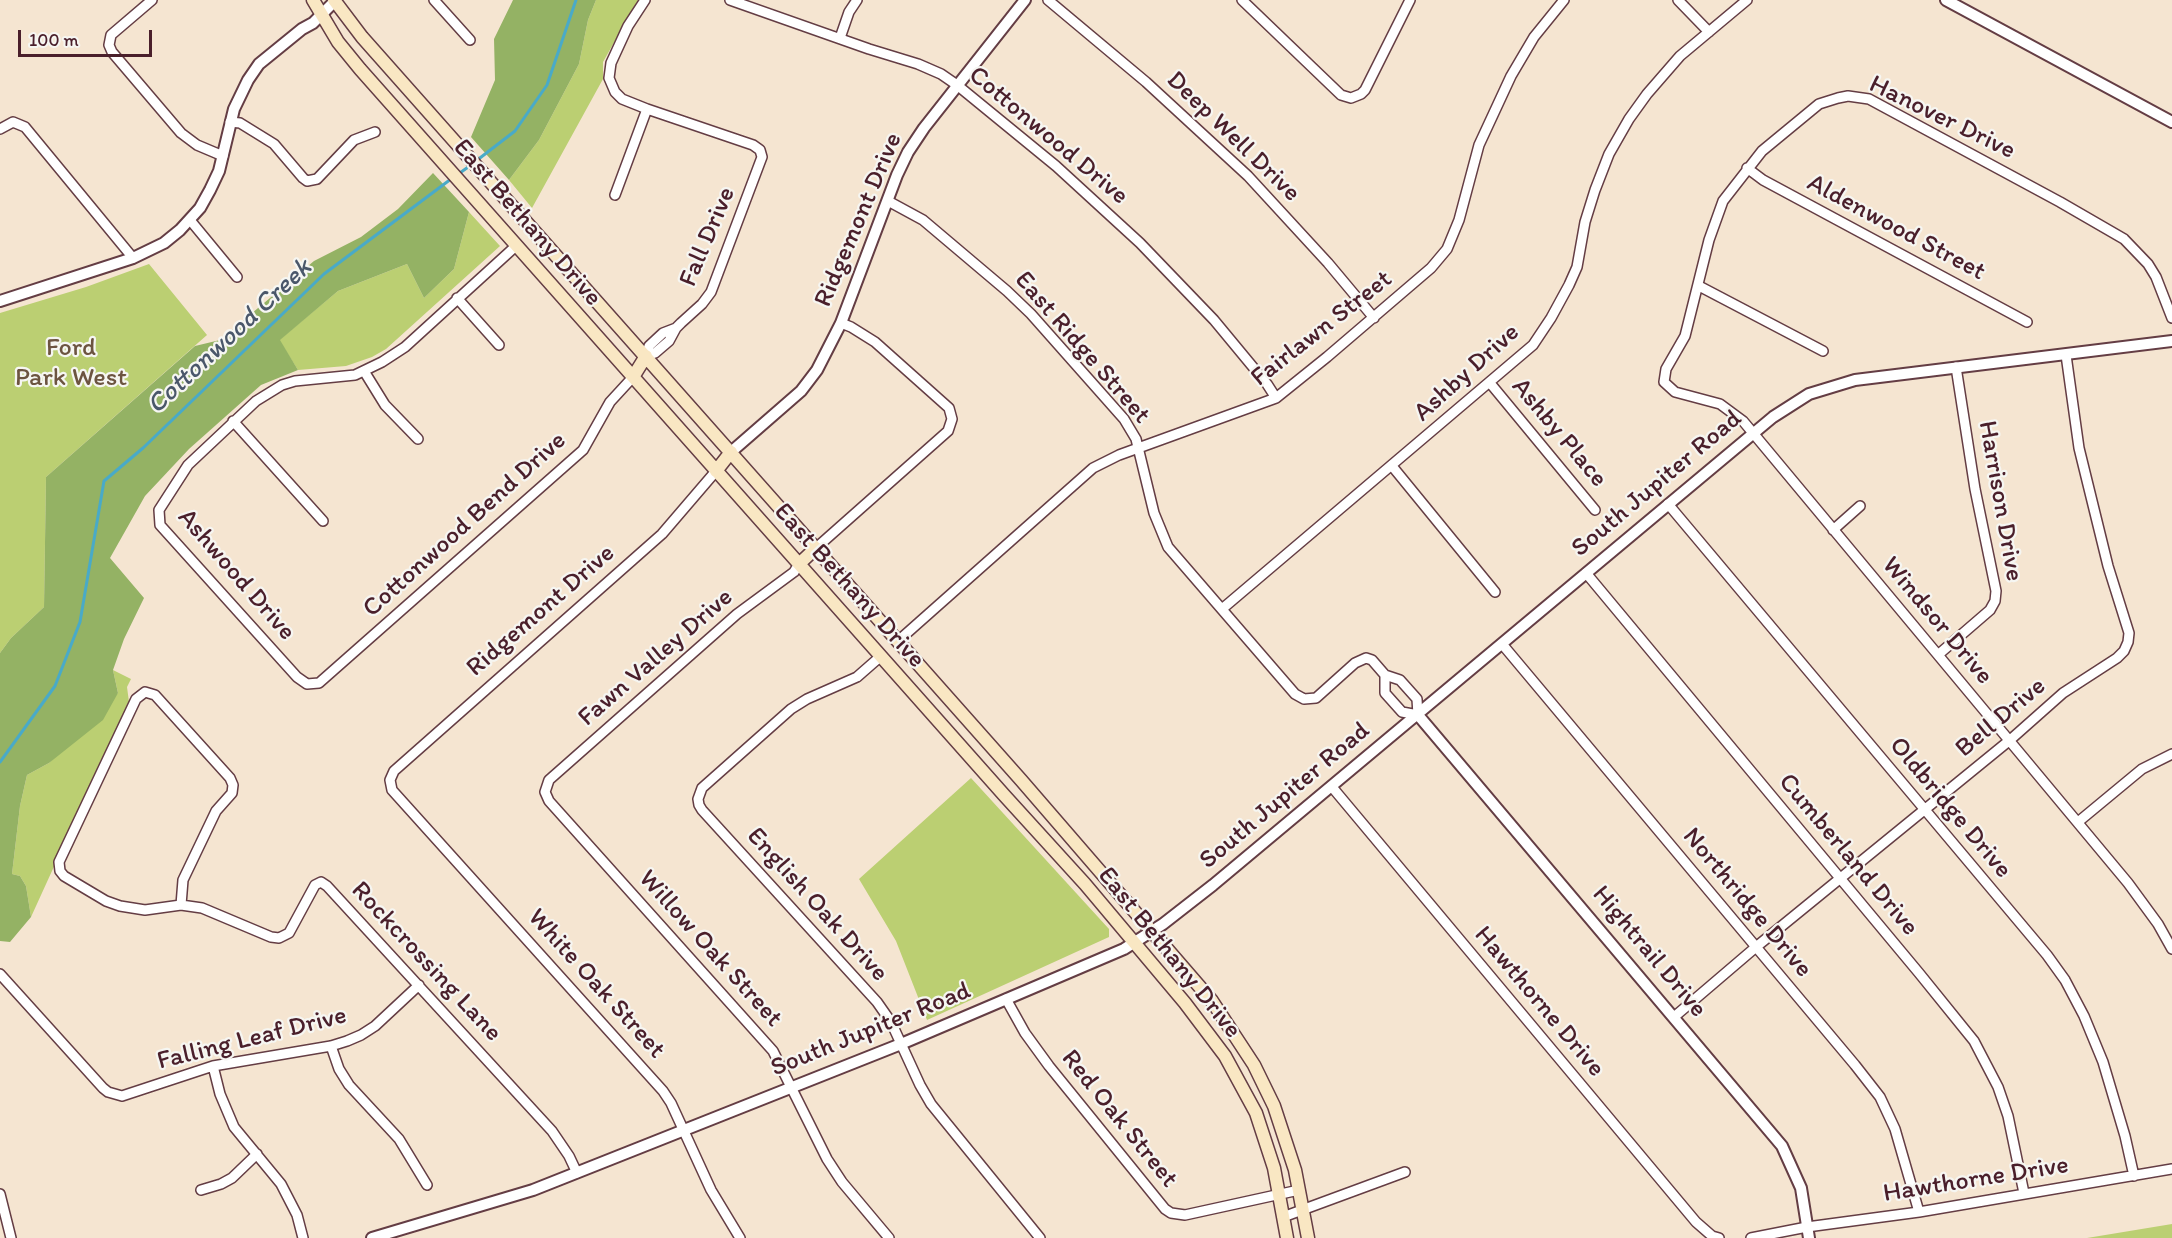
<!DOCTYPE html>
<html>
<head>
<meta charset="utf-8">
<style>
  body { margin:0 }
  #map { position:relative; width:2172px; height:1238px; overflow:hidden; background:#f5e5d1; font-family:Itim,sans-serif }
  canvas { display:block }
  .scale { position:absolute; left:18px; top:30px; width:134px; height:27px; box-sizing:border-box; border:3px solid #4a1f2b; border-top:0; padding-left:8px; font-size:18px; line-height:21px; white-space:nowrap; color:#4a1f2b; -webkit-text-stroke:4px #f6f6f2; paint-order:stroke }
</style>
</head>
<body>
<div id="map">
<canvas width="2172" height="1238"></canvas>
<div class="scale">100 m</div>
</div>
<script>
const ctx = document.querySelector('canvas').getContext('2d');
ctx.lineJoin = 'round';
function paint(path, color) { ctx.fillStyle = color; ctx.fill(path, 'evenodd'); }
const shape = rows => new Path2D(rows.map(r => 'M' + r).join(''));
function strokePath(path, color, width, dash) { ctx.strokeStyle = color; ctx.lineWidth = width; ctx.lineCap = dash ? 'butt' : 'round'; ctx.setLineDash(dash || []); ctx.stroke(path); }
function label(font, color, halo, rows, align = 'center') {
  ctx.font = font + ' Itim,sans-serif'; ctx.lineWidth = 4.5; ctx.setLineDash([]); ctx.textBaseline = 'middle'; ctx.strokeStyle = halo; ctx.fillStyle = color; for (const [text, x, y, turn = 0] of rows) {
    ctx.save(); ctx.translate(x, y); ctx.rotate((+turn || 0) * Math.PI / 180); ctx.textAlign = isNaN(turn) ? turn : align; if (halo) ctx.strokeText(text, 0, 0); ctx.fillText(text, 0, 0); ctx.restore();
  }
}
paint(shape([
  [596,0,638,0,603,62,603,79,532,208,509,180,539,140,579,64,588,20],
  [469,212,500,246,386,349,372,357,346,366,298,370,279,340,338,291,407,264,424,298,454,269],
  [149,264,207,335,46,477,44,607,11,638,0,653,0,313,86,287],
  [113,670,131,679,127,687,129,702,31,917,26,886,20,876,12,874,20,806,27,775,49,763,118,693],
  [971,778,1109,929,1109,937,927,1020,896,941,859,879],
  [2172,1224,2172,1238,2087,1238]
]), '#bbcf72');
paint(shape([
  [513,0,596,0,588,20,579,64,539,140,509,180,471,137,495,80,494,39],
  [433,173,469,212,454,269,424,298,407,264,338,291,280,340,298,370,261,385,189,449,145,496,110,558,144,598,124,639,113,670,118,693,103,720,49,763,27,775,20,806,12,874,20,876,26,886,31,917,10,942,0,941,0,653,11,638,44,607,46,477,195,346,220,340,314,261,361,237,398,209]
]), '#94b264');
strokePath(shape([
  [476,161,515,131,547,85,576,0],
  [457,175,471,165],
  [0,762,55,686,80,622,104,481,143,448,324,274,451,179]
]), '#49aac8', 3);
const minor = shape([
  [152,0,111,35,109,45,112,52,181,133,197,145,223,156],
  [434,0,470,40],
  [645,0,628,26,611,63,609,78,615,92,622,99,647,109,753,145,760,150,762,157,711,292,702,304,681,323,676,328,663,333,649,346,646,356,655,353,669,341,676,328],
  [730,0,869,49,918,64,941,74,957,85,1056,166,1140,243,1214,320,1267,384,1276,398],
  [1048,0,1146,82,1248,176,1328,263,1374,318],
  [1242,0,1341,95,1351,98,1361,94,1365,90,1410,0],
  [1678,0,1709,32],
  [840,38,849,12,857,0],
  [230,122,240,123,274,144,303,178,307,181,317,179,354,140,375,132],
  [0,129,13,122,25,127,133,258],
  [1747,168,1763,180,2027,322],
  [615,195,647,109],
  [888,201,923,220,1007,291,1031,314,1124,419,1136,439,1154,513,1168,547,1295,694,1304,699,1316,698,1355,663,1366,658,1372,660,1385,675,1400,680,1417,699,1418,715,1402,712,1385,693,1385,675],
  [190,220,237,277],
  [517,245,405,347,382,362,355,375,295,381,282,385,256,401,188,465,159,510,160,525,297,677,307,684,319,683,583,450,610,402,633,377],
  [1699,286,1823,351],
  [457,298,499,345],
  [2172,318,2156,277,2148,264,2124,239,2060,202,1869,99,1848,96,1838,98,1819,104,1762,151,1723,201,1709,240,1685,336,1666,369,1664,382,1675,392,1720,404,1743,421,2128,883,2158,924,2172,949],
  [364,371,385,405,418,439],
  [1490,383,1595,510],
  [233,421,323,521],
  [1392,466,1495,592],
  [716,471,662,534,394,771,390,780,392,790,663,1091,671,1103,711,1190,740,1238],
  [1668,504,2047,955,2065,980,2084,1016,2103,1062,2125,1136,2134,1176],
  [1833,530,1860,506],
  [816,548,948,431,952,419,949,408,875,342,851,327,841,323],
  [799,564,794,572,737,614,549,780,545,792,549,801,773,1051,827,1159,842,1182,889,1238],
  [1586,573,1919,973,1974,1041,1998,1087,2008,1116,2024,1193],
  [1222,609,1533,345,1551,318,1569,285,1577,267,1585,222,1595,190,1609,154,1629,119,1647,94,1680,56,1747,0],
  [898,641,1093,468,1119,455,1276,398,1327,357,1431,268,1447,249,1459,220,1479,145,1511,76,1534,37,1564,0],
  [1502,644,1855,1065,1880,1097,1895,1129,1919,1212],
  [1939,654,1990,610,1995,601,1996,591,1975,489,1956,367],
  [881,656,857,677,807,699,791,709,702,788,698,799,699,805,702,810,877,1002,891,1022,920,1085,931,1104,1040,1238],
  [1332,787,1696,1222,1712,1236,1719,1238],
  [2078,822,2142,769,2172,754],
  [181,905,183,880,216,811,232,793,233,785,230,778,155,695,145,692,136,699,59,862,60,871,64,876,106,901,120,906,145,910,181,905,202,908,271,937,279,938,289,933,315,885,321,882,327,886,552,1131,569,1156,577,1173],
  [0,974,103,1088,108,1092,122,1096,213,1066,331,1046,347,1041,361,1035,375,1026,419,985],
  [1006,999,1025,1033,1049,1066,1165,1209,1171,1213,1185,1215,1299,1190],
  [1674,1017,1756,947,2010,740,2063,693,2117,658,2124,651,2128,642,2129,633,2108,566,2079,448,2066,355],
  [331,1046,339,1069,349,1085,399,1139,427,1185],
  [213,1066,220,1094,234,1127,281,1184,297,1215,303,1238],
  [201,1190,221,1184,232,1178,257,1154],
  [0,1194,11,1238],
  [1283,1217,1405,1172],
  [1751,1238,1807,1227,1919,1212,2172,1169]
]);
const tertiary = shape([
  [1946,0,2172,122],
  [0,301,133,258,164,243,180,230,200,208,210,190,219,171,234,109,248,80,259,64,302,29,313,23,336,0],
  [731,452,801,391,817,370,841,323,897,175,908,152,924,128,1025,0],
  [1418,715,1782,1146,1801,1188,1809,1238],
  [372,1238,533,1190,901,1044,1124,949,1163,924,1213,885,1773,417,1809,394,1855,380,2172,341]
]);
const secondary = shape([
  [313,0,338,42,360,69,1004,795,1085,884,1185,1003,1225,1056,1256,1113,1274,1168,1287,1238],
  [334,0,362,37,1021,780,1212,1001,1254,1065,1274,1106,1295,1170,1308,1238],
  [633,377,646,356],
  [716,471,731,452],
  [799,564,816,548]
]);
strokePath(minor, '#643d44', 12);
strokePath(tertiary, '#643d44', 14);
strokePath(secondary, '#643d44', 15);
strokePath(minor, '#fff', 9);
strokePath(tertiary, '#fff', 10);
strokePath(secondary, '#f9e7c3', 12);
label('26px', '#4a1f2b', '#f6f6f2', [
  ["Hanover Drive",1942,118,26],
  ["Cottonwood Drive",1048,136,40],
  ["Deep Well Drive",1233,137,44],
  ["Ridgemont Drive",859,220,-67],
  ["East Bethany Drive",527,223,49],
  ["Aldenwood Street",1896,228,28],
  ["Fall Drive",708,237,-67],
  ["Fairlawn Street",1322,329,-38],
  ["East Ridge Street",1082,348,49],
  ["Ashby Drive",1467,373,-42],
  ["Ashby Place",1559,433,50],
  ["South Jupiter Road",1657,484,-40],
  ["Harrison Drive",2000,501,80],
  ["Cottonwood Bend Drive",465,525,-42],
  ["Ashwood Drive",236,575,49],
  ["East Bethany Drive",849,586,48],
  ["Ridgemont Drive",541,611,-41],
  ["Windsor Drive",1937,621,50],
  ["Fawn Valley Drive",656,658,-41],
  ["Bell Drive",2001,718,-40],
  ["South Jupiter Road",1285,796,-40],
  ["Oldbridge Drive",1950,808,50],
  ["Cumberland Drive",1848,855,50],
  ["Northridge Drive",1747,903,50],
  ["English Oak Drive",817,905,48],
  ["Willow Oak Street",710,949,48],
  ["Hightrail Drive",1649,952,50],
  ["East Bethany Drive",1169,953,51],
  ["Rockcrossing Lane",426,962,47],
  ["White Oak Street",596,984,48],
  ["Hawthorne Drive",1539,1002,50],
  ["South Jupiter Road",871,1030,-22],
  ["Falling Leaf Drive",252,1039,-14],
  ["Red Oak Street",1119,1119,51],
  ["Hawthorne Drive",1976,1180,-9]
]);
label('26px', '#6c5440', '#f6f6f2', [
  ["Ford",71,348],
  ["Park West",71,378]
]);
label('italic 27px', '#4a576a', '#f6f6f2', [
  ["Cottonwood Creek",230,337,-43]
]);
</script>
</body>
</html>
